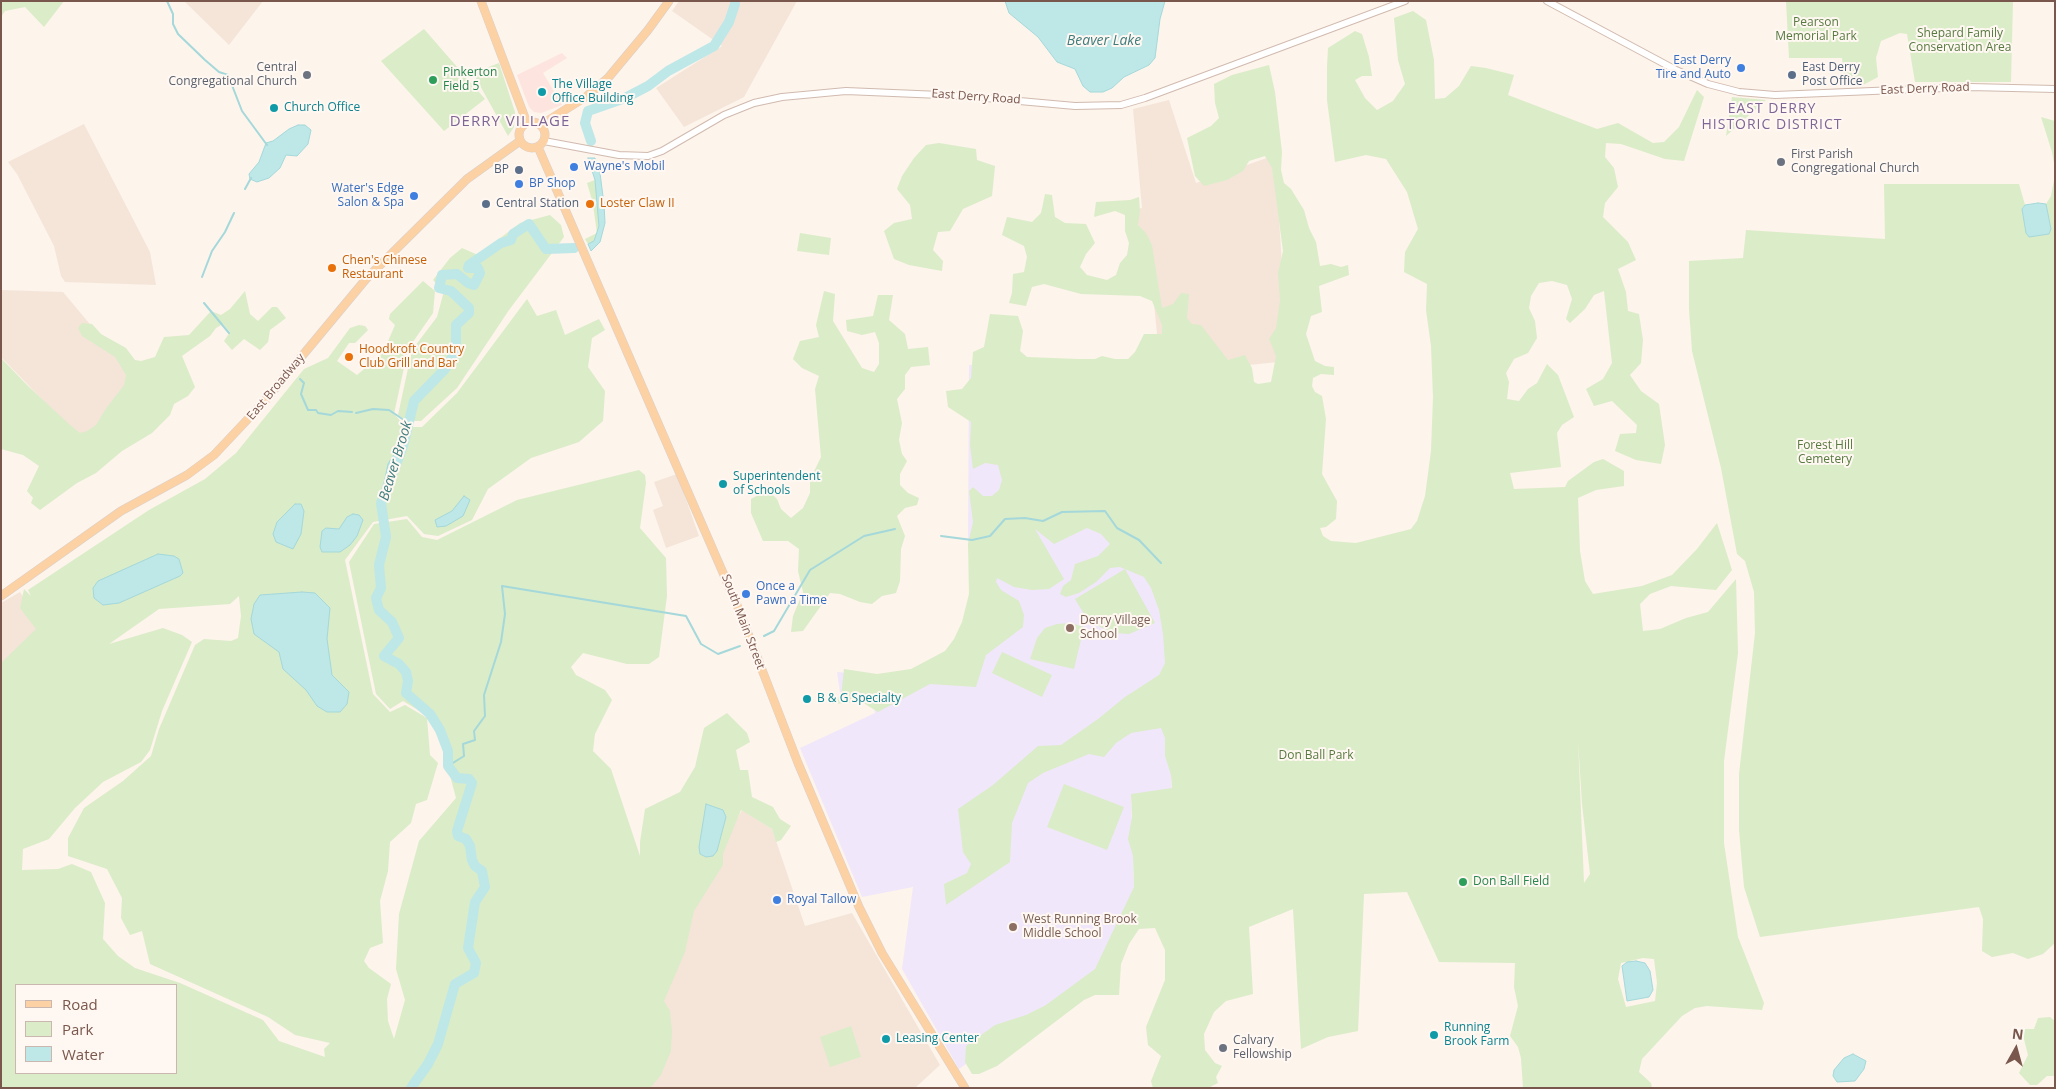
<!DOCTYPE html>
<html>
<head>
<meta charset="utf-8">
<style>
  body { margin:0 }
  #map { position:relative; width:2056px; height:1089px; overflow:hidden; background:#fdf4eb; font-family:"Open Sans",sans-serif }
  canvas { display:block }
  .frame { position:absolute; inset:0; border:2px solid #7a574c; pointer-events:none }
  .legend { position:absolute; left:15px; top:984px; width:162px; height:90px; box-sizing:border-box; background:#fff8f2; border:1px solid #cab8b0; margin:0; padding:6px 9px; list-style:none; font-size:15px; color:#7a574c }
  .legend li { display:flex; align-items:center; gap:10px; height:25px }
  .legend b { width:25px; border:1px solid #cab8b0 }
  .north { position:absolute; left:1991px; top:1024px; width:50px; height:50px; -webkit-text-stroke:4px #fff8f2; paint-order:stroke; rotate:7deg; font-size:14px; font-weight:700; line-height:20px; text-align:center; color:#7a574c }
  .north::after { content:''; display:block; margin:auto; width:18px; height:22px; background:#7a574c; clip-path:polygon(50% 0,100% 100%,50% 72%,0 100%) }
</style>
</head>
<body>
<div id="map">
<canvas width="2056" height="1089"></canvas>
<div class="frame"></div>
<ul class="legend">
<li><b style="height:6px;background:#fcd1a3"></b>Road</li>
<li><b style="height:14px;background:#dbecc8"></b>Park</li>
<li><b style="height:14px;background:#bee7e8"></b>Water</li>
</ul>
<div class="north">N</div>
</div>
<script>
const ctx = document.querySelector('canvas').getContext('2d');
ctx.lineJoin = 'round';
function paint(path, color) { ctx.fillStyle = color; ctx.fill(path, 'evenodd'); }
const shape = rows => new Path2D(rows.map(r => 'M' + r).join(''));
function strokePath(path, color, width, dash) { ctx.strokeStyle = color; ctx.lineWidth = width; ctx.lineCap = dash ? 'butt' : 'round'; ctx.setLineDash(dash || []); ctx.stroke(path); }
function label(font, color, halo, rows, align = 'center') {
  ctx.font = font + ' "Open Sans",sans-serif'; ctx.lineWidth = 4; ctx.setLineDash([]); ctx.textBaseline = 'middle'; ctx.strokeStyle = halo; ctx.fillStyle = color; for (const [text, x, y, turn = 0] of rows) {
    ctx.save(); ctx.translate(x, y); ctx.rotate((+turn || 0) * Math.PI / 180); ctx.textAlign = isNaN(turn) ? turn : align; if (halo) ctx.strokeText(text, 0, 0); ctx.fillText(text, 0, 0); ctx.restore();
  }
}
paint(shape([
  [184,1,263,1,229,45],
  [679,1,797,1,744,97,684,127,656,88,722,46,672,11],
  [1169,100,1196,183,1275,155,1288,361,1161,374,1152,284,1128,210,1142,208,1133,109],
  [84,124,150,252,156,285,65,282,61,276,54,246,17,174,8,162],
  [1,290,63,292,146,391,87,446,1,357],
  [677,474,699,536,666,548,653,510,663,506,654,482],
  [20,592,43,627,1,667,1,603],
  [742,810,772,829,805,926,852,913,940,1065,915,1088,598,1088,653,964]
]), '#f5e5d9');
paint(shape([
  [562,53,567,58,543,73,562,105,541,113,534,112,529,107,517,75]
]), '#fde4df');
paint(shape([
  [1072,363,1153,364,1172,796,1131,794,1134,887,1104,966,959,1069,902,969,913,887,862,897,800,748,875,713,870,688,841,699,837,672,978,682,968,538,969,365]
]), '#f1e7fa');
paint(shape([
  [1,1,64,1,44,27,25,7,5,11,1,17],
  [1786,1,2013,1,2011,82,1915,82,1907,34,1900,33,1881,41,1876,58,1878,77,1863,85,1845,86,1842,58,1789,58],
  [1413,11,1426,20,1434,60,1435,99,1445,98,1459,86,1471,66,1486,68,1514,75,1508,95,1597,129,1618,123,1653,143,1664,142,1679,127,1697,90,1704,97,1684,161,1665,159,1621,144,1606,143,1605,157,1614,168,1618,187,1605,203,1603,217,1628,242,1636,260,1618,269,1626,292,1628,311,1639,314,1643,340,1641,363,1630,375,1641,391,1659,404,1665,445,1661,464,1636,460,1615,451,1620,434,1636,433,1637,425,1612,401,1594,406,1586,389,1603,379,1612,363,1604,291,1594,295,1585,309,1570,323,1566,319,1572,299,1567,285,1552,281,1539,283,1531,296,1529,308,1535,321,1537,338,1528,353,1514,359,1506,373,1509,382,1507,399,1519,401,1528,389,1537,383,1547,364,1558,375,1574,417,1562,425,1557,433,1561,467,1510,473,1514,489,1565,487,1568,481,1594,462,1603,459,1624,471,1624,486,1596,490,1578,498,1580,551,1585,581,1593,594,1642,586,1672,575,1697,549,1717,523,1732,570,1716,590,1671,586,1650,594,1640,604,1643,631,1660,629,1686,618,1708,612,1736,579,1738,653,1724,761,1724,843,1738,937,1764,1003,1762,1010,1707,1006,1695,1008,1682,1016,1642,1059,1639,1072,1651,1083,1652,1088,1523,1088,1521,1058,1518,1047,1510,1036,1518,1006,1514,987,1515,963,1439,962,1407,892,1364,894,1358,1031,1328,1037,1301,1049,1293,909,1249,927,1253,994,1226,1001,1214,1012,1204,1034,1205,1050,1215,1063,1222,1066,1216,1077,1218,1083,1208,1088,1153,1088,1151,1081,1161,1056,1148,1045,1146,1027,1165,980,1165,950,1155,928,1139,929,1129,944,1121,964,1119,995,1095,995,1084,1000,997,1066,979,1074,972,1074,965,1062,966,1046,995,1025,1026,1015,1046,1005,1095,969,1134,887,1133,856,1128,839,1132,817,1131,794,1172,788,1171,775,1165,756,1165,738,1161,728,1131,733,1116,743,1104,757,1089,754,1043,773,1028,783,1012,823,1010,862,946,905,944,884,967,873,971,864,963,852,958,809,993,785,1038,746,1061,745,1098,719,1125,697,1159,675,1165,663,1163,634,1159,610,1151,588,1144,577,1120,567,1110,568,1096,582,1079,593,1066,597,1060,594,1063,586,1071,580,1075,564,1098,556,1110,544,1101,534,1087,528,1054,544,1035,529,1064,579,1049,589,1032,590,1014,587,997,578,996,582,1001,590,1019,601,1024,615,1023,627,986,655,976,687,930,684,878,712,862,702,832,704,831,699,841,696,844,669,877,674,911,669,945,651,954,639,962,622,969,594,968,544,973,522,969,491,973,487,983,496,992,496,999,490,1002,480,998,465,985,463,973,469,970,445,971,422,948,407,946,391,962,389,971,378,973,352,984,347,990,314,1018,316,1023,331,1020,351,1027,357,1079,359,1095,359,1102,356,1115,359,1128,359,1135,352,1144,334,1162,334,1162,325,1152,301,1140,296,1081,294,1044,284,1032,287,1026,306,1009,303,1012,293,1013,274,1024,272,1027,257,1024,246,1002,235,1007,217,1032,222,1041,213,1045,194,1052,195,1055,217,1065,223,1086,224,1095,243,1086,254,1080,267,1087,275,1107,280,1116,275,1120,263,1127,255,1129,243,1125,231,1125,215,1115,211,1094,217,1096,202,1130,200,1139,197,1140,211,1138,225,1146,233,1152,245,1162,308,1173,304,1181,293,1189,294,1187,318,1192,324,1201,325,1228,360,1245,355,1252,368,1254,382,1258,384,1271,382,1276,356,1269,339,1276,328,1280,300,1278,273,1283,251,1272,168,1265,156,1249,161,1243,171,1227,180,1204,186,1195,176,1187,138,1211,126,1219,118,1215,103,1214,84,1232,75,1269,65,1275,92,1282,152,1281,170,1284,183,1291,189,1304,210,1309,228,1316,242,1320,266,1331,264,1341,267,1348,265,1349,275,1319,286,1322,312,1311,316,1306,334,1315,361,1325,366,1334,367,1334,375,1321,374,1313,378,1312,386,1315,392,1322,396,1326,419,1322,474,1337,501,1336,519,1326,527,1320,528,1323,536,1331,541,1356,543,1411,529,1417,521,1425,496,1431,451,1433,397,1431,346,1426,310,1427,284,1404,272,1405,252,1418,229,1407,192,1386,159,1366,155,1335,162,1327,100,1327,67,1328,48,1355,31,1362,34,1369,57,1372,76,1362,76,1355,80,1365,98,1377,110,1393,101,1405,84,1398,60,1394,18],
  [1578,740,1582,804,1590,874,1584,883],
  [1643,958,1654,959,1657,983,1655,1001,1626,1007,1618,979,1621,963],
  [424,29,485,99,444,131,381,61],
  [499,63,515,112,514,127,508,136,473,73],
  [1732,97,1766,100,1726,136],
  [2041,117,2055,121,2055,169,2052,152],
  [939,143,976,149,977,160,995,166,992,196,963,209,950,231,938,232,933,250,943,261,942,271,909,265,894,259,884,231,894,223,912,219,910,205,897,189,902,176,914,158,926,145],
  [2055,175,2055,943,2043,954,2028,959,2013,953,1992,957,1982,951,1983,919,1979,907,1760,937,1744,887,1739,830,1739,774,1755,633,1754,592,1745,561,1737,554,1721,468,1692,351,1689,309,1689,261,1743,258,1746,230,1885,239,1884,184,2019,184,2025,205,2022,209,2051,229,2046,204,2051,196],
  [595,180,598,203,599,226,597,233,594,241,588,244,585,239,597,233,593,205,597,203,595,199,592,200,587,183],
  [550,215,561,225,564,237,509,310,457,388,421,421,408,421,398,415,412,350,437,317,444,291,433,280,450,258,462,248,478,255,520,223],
  [800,233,831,238,829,255,797,251],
  [423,281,435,291,433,313,408,349,394,414,406,427,422,427,457,393,527,299,537,316,556,310,565,335,599,319,605,330,592,338,588,367,605,391,603,421,579,442,531,458,488,489,472,520,438,536,424,534,407,516,373,522,345,560,373,694,390,712,405,705,427,718,430,755,438,763,427,800,416,804,411,823,390,842,388,871,380,901,383,943,370,948,364,961,369,968,391,984,387,999,388,1021,394,1039,405,1000,396,969,399,914,419,841,456,798,440,738,428,716,403,701,390,709,376,694,349,562,374,524,407,519,422,537,437,540,517,500,639,470,645,475,646,483,640,528,666,558,667,596,659,657,649,664,627,664,583,653,571,667,576,675,605,690,612,700,595,734,593,751,611,769,640,856,640,842,645,809,680,792,695,767,704,728,727,713,747,733,750,742,736,750,740,770,748,770,752,797,773,807,780,819,791,826,781,840,776,842,772,829,741,810,723,854,723,865,694,911,685,952,664,1001,670,1011,672,1031,671,1051,661,1075,652,1086,647,1088,1,1088,1,663,36,629,20,608,24,589,31,596,28,590,149,510,205,479,236,453,304,369,328,358,350,328,359,325,365,326,368,330,355,343,349,343,337,361,357,375,383,353,395,325,389,319,390,314],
  [239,596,241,616,238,638,231,641,204,639,195,645,159,729,151,756,123,781,84,808,68,838,68,856,107,869,122,898,121,918,130,935,142,931,150,964,268,1017,295,1035,330,1043,324,1049,325,1057,279,1041,263,1020,180,983,135,968,118,956,103,939,105,903,91,872,72,864,58,869,22,870,23,849,49,839,75,808,103,782,141,762,150,750,162,711,192,642,182,635,163,628,109,644,159,609,230,604],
  [16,985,176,985,176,1073,16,1073],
  [245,291,250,314,258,321,272,307,277,307,286,318,270,330,268,342,260,350,244,339,232,350,224,341,230,332,223,324,216,328,210,336,182,356,195,387,188,396,174,404,170,415,152,433,122,451,96,473,77,483,40,510,31,503,33,498,27,491,39,466,23,455,1,449,1,358,27,385,69,424,80,433,87,431,96,425,105,410,124,385,126,375,115,357,82,336,78,328,82,323,92,324,101,334,126,348,135,360,141,361,155,357,164,337,189,335,211,311,221,315,230,309],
  [824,291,835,294,833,321,862,368,874,372,879,364,879,343,875,332,862,335,847,331,846,320,873,316,878,295,893,295,889,320,905,334,908,349,928,347,930,365,911,367,905,375,905,389,897,399,902,423,899,440,902,454,907,461,900,474,900,485,908,493,919,498,917,505,905,508,897,516,905,536,901,549,900,581,896,593,882,596,872,604,860,602,840,594,830,593,803,631,791,632,793,616,803,592,798,571,799,549,788,541,763,541,751,513,751,499,768,490,777,499,781,509,791,518,803,508,810,493,810,480,821,457,815,389,819,376,802,368,793,359,800,341,819,337,816,325],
  [1125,569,1155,623,1129,634,1114,633,1096,625,1084,614,1075,599],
  [1071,623,1084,627,1074,669,1030,659,1037,638,1045,628,1057,624],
  [1002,652,1052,675,1042,697,992,673],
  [1064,784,1124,807,1107,850,1047,827],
  [2050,1017,2055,1021,2055,1076,2047,1076,2037,1085,2030,1085,2019,1073,2028,1055,2023,1035,2025,1029,2034,1029,2038,1018],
  [851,1026,861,1057,830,1067,820,1037]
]), '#dbecc8');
const water = shape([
  [1005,1,1165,1,1160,19,1155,58,1149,65,1124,77,1112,88,1103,92,1090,92,1083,86,1075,69,1057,62,1038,37,1009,13,1005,1],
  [298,125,305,125,311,130,308,144,297,156,286,155,280,168,269,178,257,182,250,179,249,174,259,162,266,143,273,141,289,129,298,125],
  [588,158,595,158,600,173,604,204,605,223,600,242,591,251,588,244,594,241,599,226,595,180,588,158],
  [2038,203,2046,204,2051,229,2049,234,2029,237,2026,233,2022,209,2025,205,2038,203],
  [405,423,411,424,408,443,394,465,391,486,385,501,381,498,388,464,401,443,405,423],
  [464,496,470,500,463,516,446,526,437,527,435,520,452,511,464,496],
  [295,504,301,504,304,511,301,534,293,549,276,542,273,534,277,522,295,504],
  [353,514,359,515,363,520,357,536,350,545,340,552,322,552,320,547,322,531,326,528,339,529,347,517,353,514],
  [158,554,174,556,179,559,183,573,180,576,119,603,103,605,94,598,93,588,98,581,158,554],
  [302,592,315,593,330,608,327,639,332,675,349,692,347,704,340,712,327,712,317,706,306,690,283,669,279,652,254,634,251,619,254,604,260,595,302,592],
  [706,804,723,810,726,817,717,851,713,856,706,857,700,854,699,847,706,804],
  [1636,961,1645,963,1650,971,1653,990,1649,997,1627,1001,1622,966,1627,962,1636,961],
  [1853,1054,1866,1061,1864,1069,1855,1081,1837,1082,1833,1076,1834,1070,1844,1058,1853,1054]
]);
paint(water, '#bee7e8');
strokePath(water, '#a4d8da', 1);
strokePath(shape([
  [167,1,173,14,173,24,178,34,205,60,219,72,228,75,242,111,267,145],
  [245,189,251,178],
  [202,277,212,251,225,232,234,213],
  [204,303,229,333],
  [300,379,304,383,301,394,308,410,316,410,318,413,331,415,338,411,352,412],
  [356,413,373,409,389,410,407,422],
  [941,536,972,540,990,536,1005,519,1025,518,1043,521,1062,512,1105,511,1117,528,1139,540,1161,563],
  [764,636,774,631,810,570,864,536,895,529],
  [448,766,464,756,463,744,475,740,474,731,485,716,484,695,501,642,505,614,502,586,686,616,701,644,718,654,740,646]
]), '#a4d8da', 2);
strokePath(shape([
  [591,141,585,123,588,111,625,98,648,86,668,71,714,46,729,22,735,4],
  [411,1088,428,1064,438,1044,455,984,474,973,476,963,468,948,475,902,485,887,482,871,475,866,472,860,470,846,466,839,458,836,457,831,472,783,469,779,457,778,448,766,448,751,440,730,430,714,406,693,408,681,406,672,399,664,384,656,399,638,392,622,379,610,376,598,381,588,379,565,386,537,381,503,403,446,414,401,445,369,456,351,456,325,469,313,469,308,451,291,439,288,442,275,457,274,468,283,474,285,480,273,478,268,468,268,469,265,501,243,511,240,513,234,529,224,546,249,574,248]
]), '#bee7e8', 10);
const minor = shape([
  [1547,1,1676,70,1708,84,1739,92,1775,95,1970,87,2055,89],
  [544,141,619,155,648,156,662,151,724,115,754,103,782,97,846,91,964,96,1075,106,1121,105,1145,98,1405,1]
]);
const major = shape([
  [481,1,527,123],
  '519 135a13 13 0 1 1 26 0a13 13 0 1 1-26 0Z',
  [541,125,587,96,608,78,648,30,669,1],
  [538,147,737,605,798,763,859,907,882,953,965,1088],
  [1,596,121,511,187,475,214,455,263,403,366,279,467,179,520,141]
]);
strokePath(minor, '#d1baaf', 8);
strokePath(major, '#dad0cd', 9);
strokePath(minor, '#fff', 6);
strokePath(major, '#fcd1a3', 8);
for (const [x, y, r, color] of [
  [1741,68,5,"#3f7fe0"],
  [307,75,5,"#6b7280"],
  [1792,75,5,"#5c6f8a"],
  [433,80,5,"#2e9e5b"],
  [542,92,5,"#0f9aa8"],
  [274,108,5,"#0f9aa8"],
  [1781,162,5,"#6b7280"],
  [574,167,5,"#3f7fe0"],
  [519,170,5,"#5c6f8a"],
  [519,184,5,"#3f7fe0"],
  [414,196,5,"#3f7fe0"],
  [486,204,5,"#5c6f8a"],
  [590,204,5,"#e8710a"],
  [332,268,5,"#e8710a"],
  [349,357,5,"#e8710a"],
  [723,484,5,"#0f9aa8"],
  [746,594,5,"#3f7fe0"],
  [1070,628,5,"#8d6e63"],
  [807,699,5,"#0f9aa8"],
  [1463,882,5,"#2e9e5b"],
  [777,900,5,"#3f7fe0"],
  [1013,927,5,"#8d6e63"],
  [1434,1035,5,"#0f9aa8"],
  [886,1039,5,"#0f9aa8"],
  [1223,1048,5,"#6b7280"]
]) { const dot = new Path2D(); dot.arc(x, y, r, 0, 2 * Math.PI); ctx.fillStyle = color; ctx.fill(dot); strokePath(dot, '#fff8f2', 2); }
label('12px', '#587a41', '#fff8f2', [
  ["Pearson",1816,23],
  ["Memorial Park",1816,37],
  ["Shepard Family",1960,34],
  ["Conservation Area",1960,48],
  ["Forest Hill",1825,446],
  ["Cemetery",1825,460],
  ["Don Ball Park",1316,756]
]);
label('12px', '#366cbe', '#fff8f2', [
  ["East Derry",1731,61,"right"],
  ["Tire and Auto",1731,75,"right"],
  ["Wayne's Mobil",584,167],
  ["BP Shop",529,184],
  ["Water's Edge",404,189,"right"],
  ["Salon & Spa",404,203,"right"],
  ["Once a",756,587],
  ["Pawn a Time",756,601],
  ["Royal Tallow",787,900]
], 'left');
label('12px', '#5b616d', '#fff8f2', [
  ["Central",297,68,"right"],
  ["Congregational Church",297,82,"right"],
  ["First Parish",1791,155],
  ["Congregational Church",1791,169],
  ["Calvary",1233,1041],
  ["Fellowship",1233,1055]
], 'left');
label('12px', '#4e5e75', '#fff8f2', [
  ["East Derry",1802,68],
  ["Post Office",1802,82],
  ["BP",509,170,"right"],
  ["Central Station",496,204]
], 'left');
label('12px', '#27864d', '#fff8f2', [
  ["Pinkerton",443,73],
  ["Field 5",443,87],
  ["Don Ball Field",1473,882]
], 'left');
label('12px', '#0d838f', '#fff8f2', [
  ["The Village",552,85],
  ["Office Building",552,99],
  ["Church Office",284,108],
  ["Superintendent",733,477],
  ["of Schools",733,491],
  ["B & G Specialty",817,699],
  ["Running",1444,1028],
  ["Brook Farm",1444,1042],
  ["Leasing Center",896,1039]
], 'left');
label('12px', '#7a574c', '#fff8f2', [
  ["East Derry Road",1925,89,-2],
  ["East Derry Road",976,97,4],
  ["East Broadway",276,387,-50],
  ["South Main Street",743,622,69]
]);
label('12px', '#c56008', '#fff8f2', [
  ["Loster Claw II",600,204],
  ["Chen's Chinese",342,261],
  ["Restaurant",342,275],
  ["Hoodkroft Country",359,350],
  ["Club Grill and Bar",359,364]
], 'left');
label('12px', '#785e54', '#fff8f2', [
  ["Derry Village",1080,621],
  ["School",1080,635],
  ["West Running Brook",1023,920],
  ["Middle School",1023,934]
], 'left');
label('italic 14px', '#3f7c7e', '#fff8f2', [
  ["Beaver Lake",1104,41],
  ["Beaver Brook",396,461,-73]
]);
ctx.letterSpacing = '1px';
label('14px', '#7f6595', '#fff8f2', [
  ["EAST DERRY",1772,109],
  ["HISTORIC DISTRICT",1772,125]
]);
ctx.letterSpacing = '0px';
ctx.letterSpacing = '1px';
label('15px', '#7f6595', '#fff8f2', [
  ["DERRY VILLAGE",510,122]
]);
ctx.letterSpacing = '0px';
</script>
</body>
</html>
